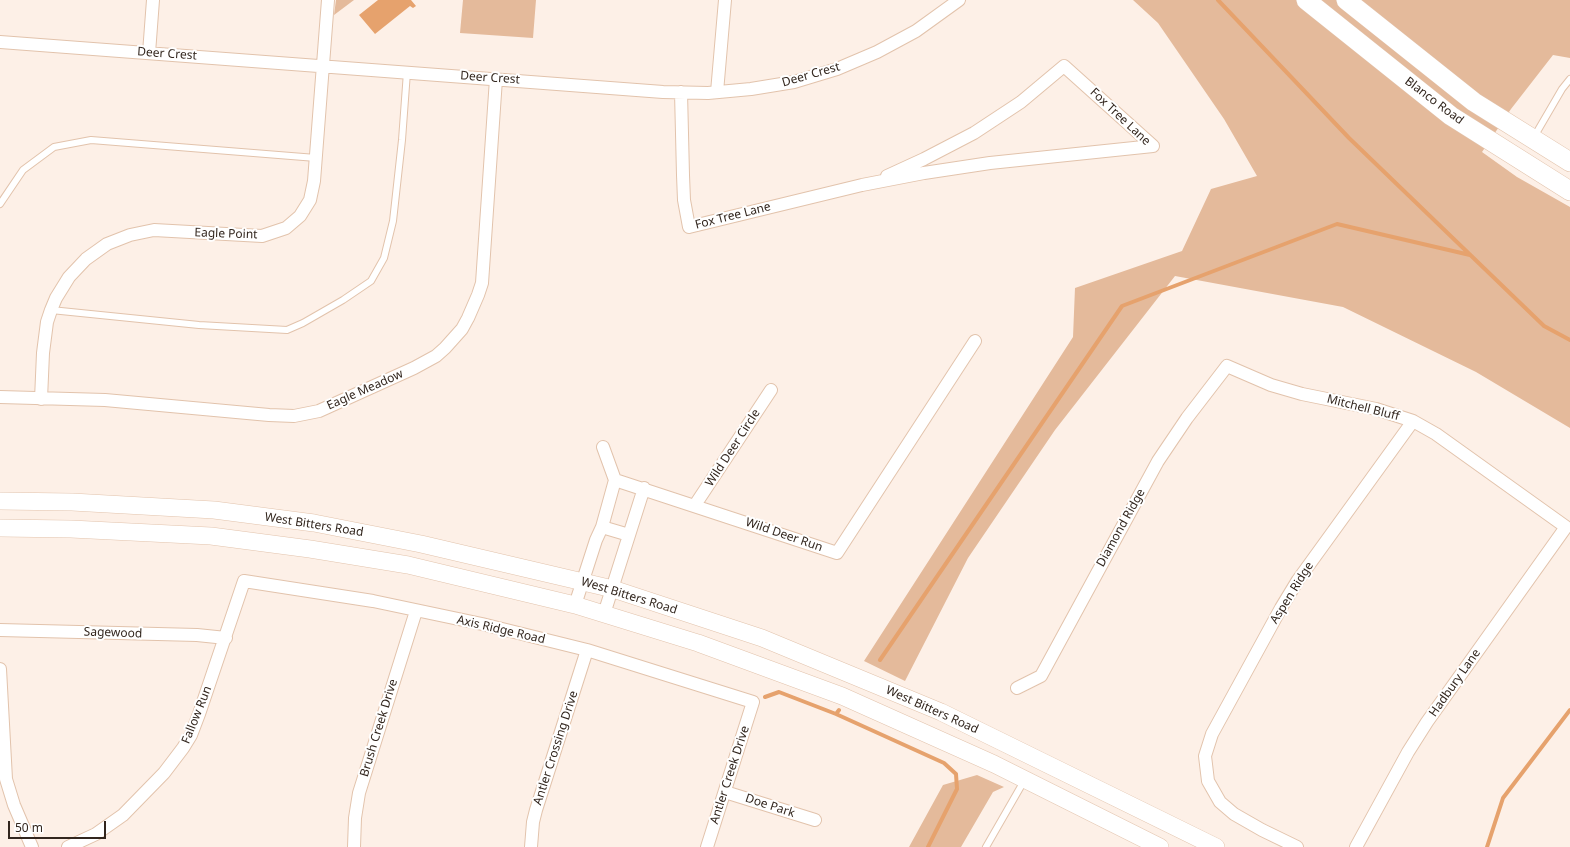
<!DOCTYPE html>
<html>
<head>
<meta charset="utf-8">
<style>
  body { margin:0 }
  #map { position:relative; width:1570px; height:847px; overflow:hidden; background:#fdf0e7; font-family:"Noto Sans",sans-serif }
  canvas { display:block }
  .scale { position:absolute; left:8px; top:821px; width:98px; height:18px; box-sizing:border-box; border:2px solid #32261e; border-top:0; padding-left:5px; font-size:12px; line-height:14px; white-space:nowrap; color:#32261e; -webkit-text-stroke:3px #fff; paint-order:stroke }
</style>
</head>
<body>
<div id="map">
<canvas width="1570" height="847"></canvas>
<div class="scale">50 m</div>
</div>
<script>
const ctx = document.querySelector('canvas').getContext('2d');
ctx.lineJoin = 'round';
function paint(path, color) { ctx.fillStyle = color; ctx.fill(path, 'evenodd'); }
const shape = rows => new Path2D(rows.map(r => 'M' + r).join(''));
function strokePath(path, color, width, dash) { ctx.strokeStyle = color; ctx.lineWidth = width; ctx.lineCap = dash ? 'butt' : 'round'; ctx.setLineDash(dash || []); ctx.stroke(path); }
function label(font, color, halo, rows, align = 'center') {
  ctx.font = font + ' "Noto Sans",sans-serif'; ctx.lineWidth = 4; ctx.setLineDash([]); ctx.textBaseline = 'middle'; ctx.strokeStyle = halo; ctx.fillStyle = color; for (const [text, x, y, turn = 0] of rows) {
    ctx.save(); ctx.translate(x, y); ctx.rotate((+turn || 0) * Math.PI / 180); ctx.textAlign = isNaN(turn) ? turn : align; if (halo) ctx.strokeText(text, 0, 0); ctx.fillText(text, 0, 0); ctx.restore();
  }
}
paint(shape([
  [336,0,354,0,334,15],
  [463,0,536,0,533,38,460,33],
  [1133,0,1570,0,1570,58,1553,55,1511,109,1482,152,1517,177,1570,207,1570,428,1476,372,1343,307,1175,276,1055,430,968,558,905,681,864,661,1073,337,1075,288,1182,251,1211,189,1257,176,1224,119,1158,23],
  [977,775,1004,787,993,792,961,847,909,847,943,785]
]), '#e4ba9b');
paint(shape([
  [378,0,411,0,416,6,413,8,410,6,375,34,359,15]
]), '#e6a26d');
strokePath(shape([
  [1218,0,1349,138,1544,326,1570,340],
  [880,660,1122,306,1337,224,1470,255],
  [765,697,779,692,836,714],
  [839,710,836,714,944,763,956,774,957,789,928,847],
  [1487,847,1503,798,1570,710]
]), '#e6a26d', 4);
const service = shape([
  [1534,137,1562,89,1570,79],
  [0,204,23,170,54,147,91,140,316,158],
  [51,310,199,325,287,330,303,323,343,300,371,281,384,258,393,221,402,140,407,72],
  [986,847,1024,781]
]);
const minor = shape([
  [0,42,663,92,708,93,751,89,794,82,837,69,877,52,916,31,959,0],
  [149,53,153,0],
  [681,92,683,175,684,200,689,227,862,185,924,173,990,163,1153,146],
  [717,92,725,0],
  [887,176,924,159,974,133,1021,102,1064,66,1153,146],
  [0,397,105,400,269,415,294,416,319,411,414,368,436,356,445,348,462,329,468,318,478,295,482,283,496,79],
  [41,399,43,353,47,322,51,310,56,298,69,277,86,259,107,244,130,235,154,230,262,236,286,228,300,216,310,200,314,181,328,0],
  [603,447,615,480,837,553,975,341],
  [695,505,771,390],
  [602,527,629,535],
  [575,605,596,540,602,527,615,480],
  [604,614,644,488],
  [0,630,197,635,226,638],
  [0,669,6,779,14,805,32,847],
  [1017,688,1041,676,1158,461,1187,418,1227,366,1271,385,1302,394,1376,409,1413,421,1436,434,1566,527,1427,722,1408,752,1356,847],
  [725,792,815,820],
  [68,847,96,834,123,815,164,773,183,748,191,735,199,714,244,581,373,601,482,624,587,650,753,702,707,847],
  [354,847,355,818,359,793,416,611],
  [531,847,533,822,536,810,587,650],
  [1297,847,1262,830,1234,814,1220,802,1208,781,1205,756,1212,734,1281,608,1298,580,1413,421]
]);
const secondary = shape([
  [0,501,72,502,214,510,314,523,421,544,613,589,762,638,941,712,1216,847],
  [0,528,71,529,211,536,310,549,408,565,575,605,698,643,842,696,994,764,1160,847]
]);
const primary = shape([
  [1306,0,1451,116,1570,191],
  [1346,0,1474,102,1570,162]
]);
strokePath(service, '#e2c3ac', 8);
strokePath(minor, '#e2c3ac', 14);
strokePath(secondary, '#e2c3ac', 18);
strokePath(primary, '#e2c3ac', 20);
strokePath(service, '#fff', 6);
strokePath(minor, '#fff', 12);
strokePath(secondary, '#fff', 17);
strokePath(primary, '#fff', 19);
label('12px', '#32261e', '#fff', [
  ["Deer Crest",167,54,4],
  ["Deer Crest",811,75,-16],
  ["Deer Crest",490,78,4],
  ["Blanco Road",1434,101,37],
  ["Fox Tree Lane",1120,117,43],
  ["Fox Tree Lane",733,216,-14],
  ["Eagle Point",226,234,2],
  ["Eagle Meadow",365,390,-24],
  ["Mitchell Bluff",1363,408,14],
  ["Wild Deer Circle",733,448,-57],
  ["West Bitters Road",314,525,9],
  ["Diamond Ridge",1121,528,-61],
  ["Wild Deer Run",784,535,19],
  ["Aspen Ridge",1292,593,-58],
  ["West Bitters Road",629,596,17],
  ["Axis Ridge Road",501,630,13],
  ["Sagewood",113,633,2],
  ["Hadbury Lane",1455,683,-55],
  ["West Bitters Road",932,710,24],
  ["Fallow Run",197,715,-68],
  ["Brush Creek Drive",379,728,-73],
  ["Antler Crossing Drive",556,748,-72],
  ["Antler Creek Drive",730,775,-72],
  ["Doe Park",770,806,18]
]);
</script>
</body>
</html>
